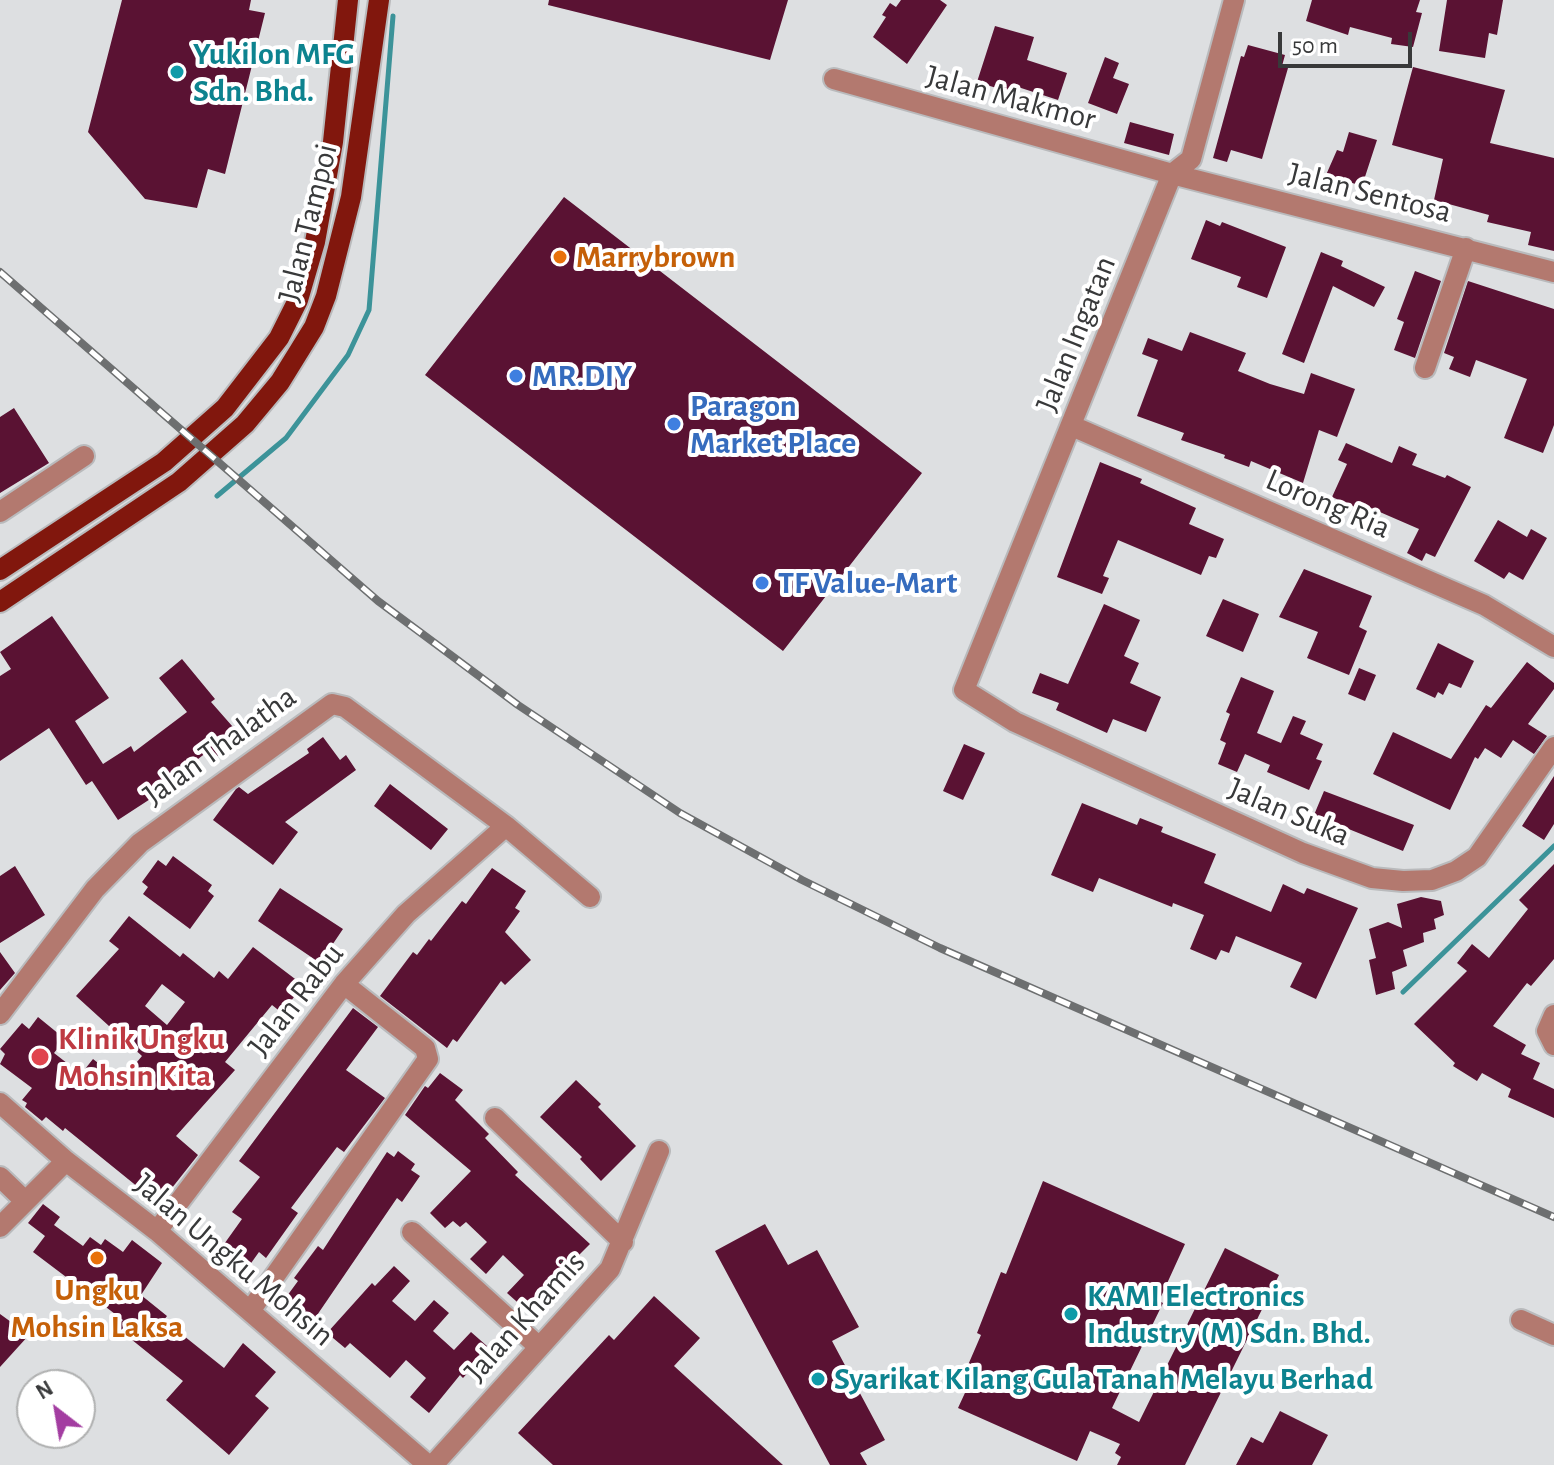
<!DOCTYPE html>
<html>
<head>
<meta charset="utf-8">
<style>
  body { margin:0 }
  #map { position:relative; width:1554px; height:1465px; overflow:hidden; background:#dddfe1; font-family:"Alegreya Sans",sans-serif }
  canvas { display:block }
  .north { position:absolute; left:16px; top:1369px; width:80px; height:80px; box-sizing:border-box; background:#fff; border:2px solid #afb0b0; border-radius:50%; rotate:329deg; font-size:22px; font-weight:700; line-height:32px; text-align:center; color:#38393a }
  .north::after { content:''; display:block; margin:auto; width:28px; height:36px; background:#a33da1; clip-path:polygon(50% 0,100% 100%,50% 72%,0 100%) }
  .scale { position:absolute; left:1278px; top:32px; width:134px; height:36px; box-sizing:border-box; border:4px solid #38393a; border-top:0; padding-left:10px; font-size:24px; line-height:28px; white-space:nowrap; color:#38393a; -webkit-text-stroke:6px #fff; paint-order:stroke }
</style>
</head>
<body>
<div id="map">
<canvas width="1554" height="1465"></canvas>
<div class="north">N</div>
<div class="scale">50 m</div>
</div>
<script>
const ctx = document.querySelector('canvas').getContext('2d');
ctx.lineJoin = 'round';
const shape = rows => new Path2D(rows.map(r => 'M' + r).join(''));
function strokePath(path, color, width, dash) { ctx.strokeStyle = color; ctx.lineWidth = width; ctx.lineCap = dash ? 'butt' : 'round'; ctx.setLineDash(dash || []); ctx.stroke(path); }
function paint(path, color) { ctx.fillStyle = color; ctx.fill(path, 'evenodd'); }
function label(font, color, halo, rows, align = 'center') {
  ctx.font = font + ' "Alegreya Sans",sans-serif'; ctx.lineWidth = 8; ctx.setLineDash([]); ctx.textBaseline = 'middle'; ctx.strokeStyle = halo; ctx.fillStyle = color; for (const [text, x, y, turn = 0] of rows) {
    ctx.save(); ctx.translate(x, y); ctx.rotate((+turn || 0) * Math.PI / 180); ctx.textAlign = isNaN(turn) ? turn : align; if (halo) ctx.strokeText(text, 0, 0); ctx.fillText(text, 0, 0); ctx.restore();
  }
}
strokePath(shape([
  [217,496,286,438,348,355,369,310,393,16],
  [1403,992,1554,846]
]), '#3c9399', 5);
paint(shape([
  [122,0,251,0,249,10,265,13,225,174,208,169,197,208,145,199,88,132],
  [549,0,788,0,770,60,548,5],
  [901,0,940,0,947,5,907,64,873,37,886,17,882,15,890,3,896,7],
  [1312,0,1420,0,1416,12,1422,13,1413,47,1391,44,1392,38,1350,27,1348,35,1306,21],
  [1447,0,1503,0,1497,35,1489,33,1485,58,1439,51],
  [995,26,1034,37,1027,60,1067,73,1058,100,1018,87,1016,94,977,82],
  [1248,45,1285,55,1282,66,1288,68,1262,159,1231,150,1227,162,1213,158,1241,56,1244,57],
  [1105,57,1119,63,1113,78,1129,84,1117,114,1088,103],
  [1413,67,1505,90,1490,143,1554,158,1554,251,1528,245,1531,232,1487,222,1489,215,1434,200,1443,159,1392,145],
  [1130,122,1174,134,1169,155,1124,143],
  [1349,132,1377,140,1362,186,1326,175,1337,150,1343,152],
  [564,197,922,473,783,651,425,375],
  [1206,220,1220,226,1222,222,1286,247,1267,298,1237,287,1241,277,1191,259],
  [1321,252,1343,261,1341,266,1385,287,1374,307,1333,286,1304,363,1282,354],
  [1415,271,1441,281,1415,358,1394,350,1404,322,1397,319],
  [1468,281,1554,309,1554,425,1543,453,1504,438,1527,379,1476,360,1470,377,1449,369,1454,357,1444,353],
  [1190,332,1246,353,1238,371,1270,384,1304,394,1311,373,1355,389,1337,437,1319,430,1303,483,1251,461,1249,467,1224,458,1225,455,1181,440,1184,433,1137,416,1158,360,1142,354,1148,338,1182,351],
  [14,408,49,463,0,493,0,417],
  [1346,443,1392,463,1399,446,1417,454,1412,465,1445,478,1447,475,1471,487,1435,557,1426,553,1422,561,1407,553,1419,529,1359,503,1357,508,1332,497,1347,464,1338,460],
  [1100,462,1142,479,1140,483,1196,508,1189,524,1224,539,1216,558,1209,556,1201,575,1118,540,1103,576,1109,578,1102,594,1057,577],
  [1498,520,1527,537,1531,529,1547,538,1523,580,1509,572,1504,579,1474,561],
  [1304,569,1372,596,1359,627,1367,631,1349,675,1307,658,1318,632,1279,617],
  [1223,599,1259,614,1243,652,1206,636],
  [1104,604,1140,620,1124,656,1139,663,1130,683,1161,697,1146,732,1113,719,1107,733,1056,710,1059,703,1032,693,1040,673,1068,684],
  [52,616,109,698,75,721,103,764,131,746,134,752,187,712,159,678,182,659,215,699,211,702,240,735,218,756,211,749,159,789,161,792,118,820,92,781,86,785,49,728,0,761,0,676,11,669,0,652],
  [1438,643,1474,661,1461,688,1449,683,1443,695,1438,692,1435,698,1416,689],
  [1527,662,1554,683,1554,689,1528,724,1547,736,1534,754,1513,740,1501,758,1485,748,1478,759,1475,757,1450,810,1373,774,1393,732,1451,759,1486,705,1491,708],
  [1359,668,1376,675,1365,701,1348,694],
  [1241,677,1274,691,1257,733,1281,743,1293,716,1306,721,1300,734,1323,744,1316,759,1322,761,1309,790,1267,772,1270,765,1245,754,1237,772,1218,764,1226,743,1220,740,1230,714,1226,712],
  [323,737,340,760,346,755,356,770,285,822,298,832,273,865,213,820,236,789,239,787,248,794,309,753,307,749],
  [964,744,985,753,963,800,943,791],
  [1554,776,1554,824,1544,840,1522,826],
  [390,784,448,829,431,850,374,806],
  [1324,791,1414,825,1403,851,1314,815],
  [1082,803,1137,825,1140,818,1163,827,1161,832,1216,854,1204,883,1271,912,1283,884,1304,894,1307,888,1358,908,1316,999,1290,987,1302,963,1236,936,1229,953,1221,950,1216,960,1190,949,1204,915,1173,903,1172,907,1099,878,1093,892,1051,875],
  [173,856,212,885,208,891,214,896,190,929,143,894,148,887,142,882,158,860,166,866],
  [1554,864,1554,959,1531,986,1527,983,1493,1026,1526,1045,1521,1054,1540,1063,1533,1079,1554,1089,1554,1118,1508,1097,1511,1089,1482,1073,1477,1081,1453,1066,1455,1063,1414,1024,1467,971,1457,963,1472,944,1489,958,1528,909,1519,900],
  [15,866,45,915,0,943,0,876],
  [492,868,526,891,515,908,520,911,505,932,531,960,505,985,501,981,457,1042,453,1039,447,1048,380,996,413,952,417,955,429,939,431,941,462,901,466,904],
  [280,888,343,929,320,963,258,921],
  [1421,897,1441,901,1444,915,1434,919,1436,929,1423,933,1424,942,1403,950,1407,966,1392,972,1395,989,1376,995,1369,960,1376,958,1369,929,1388,922,1402,928,1397,904],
  [129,916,180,957,183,953,214,978,219,971,228,979,253,947,303,985,282,1013,272,1005,225,1062,235,1070,176,1136,198,1155,164,1198,154,1190,149,1196,65,1128,63,1131,46,1117,42,1121,25,1107,27,1103,22,1100,32,1088,0,1064,5,1054,0,1049,22,1023,29,1029,38,1017,65,1039,54,1053,81,1074,93,1059,121,1081,142,1056,76,996,119,949,109,941],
  [162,984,185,1002,167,1025,145,1006],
  [0,952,15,973,0,990],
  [353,1008,378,1027,346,1070,385,1098,344,1152,337,1147,291,1208,298,1213,266,1258,259,1252,249,1266,222,1247,242,1219,232,1212,260,1177,239,1161],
  [440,1073,463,1090,455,1100,489,1134,485,1138,518,1172,515,1175,590,1244,525,1309,507,1293,524,1275,503,1255,486,1274,470,1259,487,1242,466,1222,460,1227,453,1221,445,1228,430,1213,471,1171,405,1115,425,1086,428,1088],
  [576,1080,601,1104,598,1107,636,1146,601,1181,580,1159,582,1157,540,1117],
  [398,1151,415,1164,411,1170,420,1176,402,1202,397,1198,311,1324,289,1309,295,1302,287,1296,298,1281,294,1278,318,1246,323,1250,387,1152,394,1157],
  [1043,1181,1185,1244,1159,1301,1163,1303,1112,1408,1139,1422,1225,1248,1279,1275,1185,1465,1117,1465,1121,1457,1115,1453,1120,1444,1090,1431,1077,1461,958,1408,970,1382,962,1379,981,1335,977,1333,1001,1272,1006,1274],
  [43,1204,60,1217,54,1225,83,1246,90,1237,101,1245,105,1239,123,1252,132,1240,162,1263,141,1295,167,1316,164,1320,224,1368,243,1343,276,1372,255,1396,269,1408,229,1455,166,1400,183,1381,116,1327,123,1320,33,1252,45,1236,28,1223],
  [765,1224,788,1265,817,1250,859,1327,832,1341,885,1440,860,1453,867,1465,830,1465,715,1251],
  [394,1266,410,1281,392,1301,415,1321,434,1300,449,1313,433,1331,454,1350,471,1332,487,1346,471,1364,473,1367,463,1378,460,1375,429,1413,410,1397,426,1378,406,1360,390,1378,350,1343,345,1348,327,1333,372,1283,375,1286],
  [654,1296,700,1338,674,1366,783,1465,553,1465,518,1433,609,1335,614,1340],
  [0,1314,29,1335,0,1367],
  [1280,1411,1328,1435,1312,1465,1236,1465,1251,1437,1263,1443]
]), '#5a1233');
const minor = shape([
  [1234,0,1191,159,1172,174,964,690,1015,722,1303,853,1372,878,1403,881,1432,880,1456,871,1477,857,1554,747],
  [834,79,1172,174,1554,272],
  [1425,368,1466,248],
  [1072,426,1484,605,1554,647],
  [0,512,84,456],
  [0,1014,95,889,140,843,332,704,345,707,506,826,590,897],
  [1554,1015,1547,1031,1554,1045],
  [0,1103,66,1161,157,1231,428,1465],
  [495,1118,623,1242],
  [0,1177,25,1201],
  [0,1227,66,1161],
  [157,1231,344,984,406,914,506,826],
  [412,1232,538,1346],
  [250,1311,428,1059,425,1048,344,984],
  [1521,1320,1554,1335],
  [433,1465,610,1269,659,1151]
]);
const major = shape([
  [0,570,164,462,225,408,279,338,298,300,315,242,333,142,348,0],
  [0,602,179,482,245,424,280,382,314,327,326,296,351,197,379,0]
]);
strokePath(minor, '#b9babc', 24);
strokePath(major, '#b9babc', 24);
strokePath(minor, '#b3796f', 20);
strokePath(major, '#81170d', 20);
const rail = shape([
  [0,272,378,601,518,705,680,813,802,880,940,948,1554,1217]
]);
strokePath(rail, '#6d6f70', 8);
strokePath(rail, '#fff', 5, [15]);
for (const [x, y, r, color] of [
  [177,72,8,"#0f9aa8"],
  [560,257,8,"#e8710a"],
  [516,376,8,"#3f7fe0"],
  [674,424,8,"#3f7fe0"],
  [762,583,8,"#3f7fe0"],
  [40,1057,10,"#e0444e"],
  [97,1258,8,"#e8710a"],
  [1071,1314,8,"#0f9aa8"],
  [818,1379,8,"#0f9aa8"]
]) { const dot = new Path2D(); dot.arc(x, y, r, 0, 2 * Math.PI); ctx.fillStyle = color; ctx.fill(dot); strokePath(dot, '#fff', 3); }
label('bold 32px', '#0d838f', '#fff', [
  ["Yukilon MFG",193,54],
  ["Sdn. Bhd.",193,91],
  ["KAMI Electronics",1087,1296],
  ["Industry (M) Sdn. Bhd.",1087,1333],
  ["Syarikat Kilang Gula Tanah Melayu Berhad",834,1379]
], 'left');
label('32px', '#38393a', '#fff', [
  ["Jalan Makmor",1011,98,15],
  ["Jalan Sentosa",1370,193,14],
  ["Jalan Tampoi",308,223,-76],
  ["Jalan Ingatan",1076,334,-68],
  ["Lorong Ria",1328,504,23],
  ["Jalan Thalatha",220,746,-36],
  ["Jalan Suka",1289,812,23],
  ["Jalan Rabu",296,1000,-52],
  ["Jalan Ungku Mohsin",234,1260,40],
  ["Jalan Khamis",525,1317,-48]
]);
label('bold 32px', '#c56008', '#fff', [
  ["Marrybrown",576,257],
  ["Ungku",97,1290,"center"],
  ["Mohsin Laksa",97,1327,"center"]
], 'left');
label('bold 32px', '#366cbe', '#fff', [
  ["MR.DIY",532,376],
  ["Paragon",690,406],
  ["Market Place",690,443],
  ["TF Value-Mart",778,583]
], 'left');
label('bold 32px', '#be3a42', '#fff', [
  ["Klinik Ungku",58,1039],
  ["Mohsin Kita",58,1076]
], 'left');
</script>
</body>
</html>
